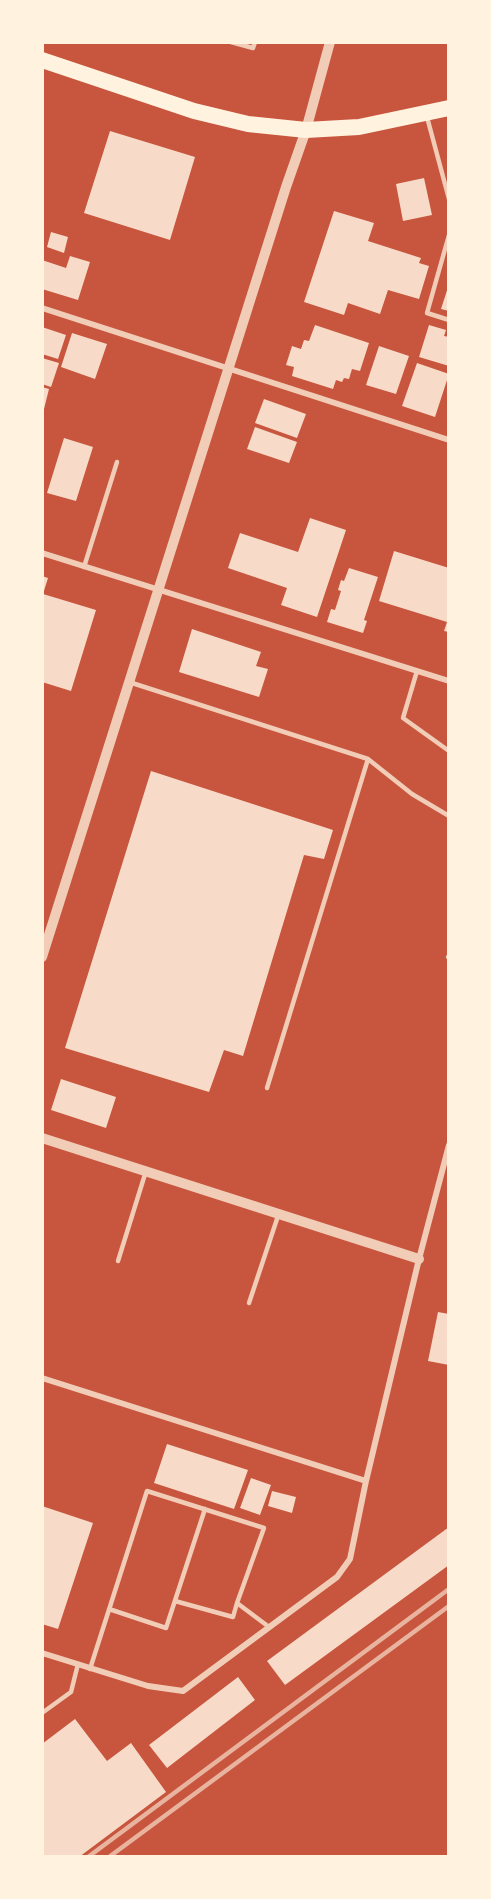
<!DOCTYPE html>
<html>
<head>
<meta charset="utf-8">
<style>
  body { margin:0 }
  #map { position:relative; width:491px; height:1899px; overflow:hidden; background:#c8553d; font-family:"Titillium Web",sans-serif }
  canvas { display:block }
  .frame { position:absolute; inset:0; border:44px solid #fff3e0; pointer-events:none }
</style>
</head>
<body>
<div id="map">
<canvas width="491" height="1899"></canvas>
<div class="frame"></div>
</div>
<script>
const ctx = document.querySelector('canvas').getContext('2d');
ctx.lineJoin = 'round';
function paint(path, color) { ctx.fillStyle = color; ctx.fill(path, 'evenodd'); }
const shape = rows => new Path2D(rows.map(r => 'M' + r).join(''));
function strokePath(path, color, width, dash) { ctx.strokeStyle = color; ctx.lineWidth = width; ctx.lineCap = dash ? 'butt' : 'round'; ctx.setLineDash(dash || []); ctx.stroke(path); }
paint(shape([
  [110,131,195,157,170,240,84,213],
  [424,178,432,215,403,221,396,184],
  [334,211,374,223,368,241,421,258,419,263,429,266,419,299,388,290,380,314,348,303,344,315,304,302],
  [51,232,68,237,64,253,47,247],
  [70,256,90,262,78,300,42,289,42,260,66,268],
  [449,284,449,311,441,309],
  [315,325,369,343,360,371,352,369,349,379,344,378,342,382,336,380,333,389,292,376,294,367,286,365,292,346,301,349,304,340,309,341],
  [429,325,446,330,444,336,449,337,449,366,419,357],
  [42,327,66,335,58,359,42,354],
  [72,333,107,344,95,379,61,367],
  [379,346,409,356,396,394,366,385],
  [42,358,59,363,51,387,42,384],
  [417,363,449,374,435,417,402,406],
  [42,387,49,389,43,413,42,413],
  [264,399,306,414,297,438,255,423],
  [255,427,297,442,289,463,247,449],
  [64,438,93,447,76,501,47,493],
  [310,518,346,530,317,617,281,605,287,588,228,568,240,533,298,552],
  [394,551,449,568,449,632,444,631,447,622,379,601],
  [349,568,378,577,364,620,367,621,363,633,327,622,331,609,335,610,341,591,338,590,341,580,344,581],
  [42,576,48,578,43,594,96,610,71,691,42,682],
  [192,629,261,652,256,666,268,669,259,697,179,672],
  [151,771,333,830,324,859,304,855,243,1056,224,1050,209,1092,65,1048],
  [61,1079,116,1097,106,1128,51,1110],
  [438,1312,449,1314,449,1365,428,1361],
  [167,1444,248,1470,234,1509,154,1483],
  [251,1478,271,1485,260,1515,240,1508],
  [272,1491,296,1497,292,1513,268,1506],
  [42,1506,93,1523,58,1629,42,1624],
  [449,1527,449,1565,285,1685,267,1661],
  [238,1677,255,1700,167,1768,149,1745],
  [75,1719,107,1761,131,1743,166,1792,79,1857,42,1857,42,1744]
]), '#f7dbc8');
strokePath(shape([
  [231,42,253,48,255,42],
  [427,117,449,199],
  [449,235,427,313,449,320],
  [84,567,117,462],
  [417,671,403,718,449,751],
  [129,682,368,759,412,794,449,816],
  [448,957,449,957],
  [267,1088,368,759],
  [118,1261,146,1171],
  [249,1303,278,1216],
  [175,1601,233,1617,237,1603],
  [109,1609,166,1628,205,1509],
  [90,1669,147,1491,264,1528,237,1603,269,1627],
  [42,1713,71,1692,78,1664]
]), '#f1ccb7', 4.5);
strokePath(shape([
  [42,308,449,440],
  [42,553,449,681],
  [42,1378,366,1481],
  [42,1653,148,1686,183,1691,337,1577,350,1559,366,1481,419,1259,449,1145]
]), '#f1ccb7', 6);
strokePath(shape([
  [42,957,286,187,306,130,330,42],
  [42,1138,419,1259]
]), '#f1ccb7', 10);
strokePath(shape([
  [42,60,194,111,248,124,306,130,359,127,449,108]
]), '#fff3e0', 16);
strokePath(shape([
  [88,1857,449,1589],
  [109,1857,449,1606]
]), '#e9b49f', 4.5);
</script>
</body>
</html>
